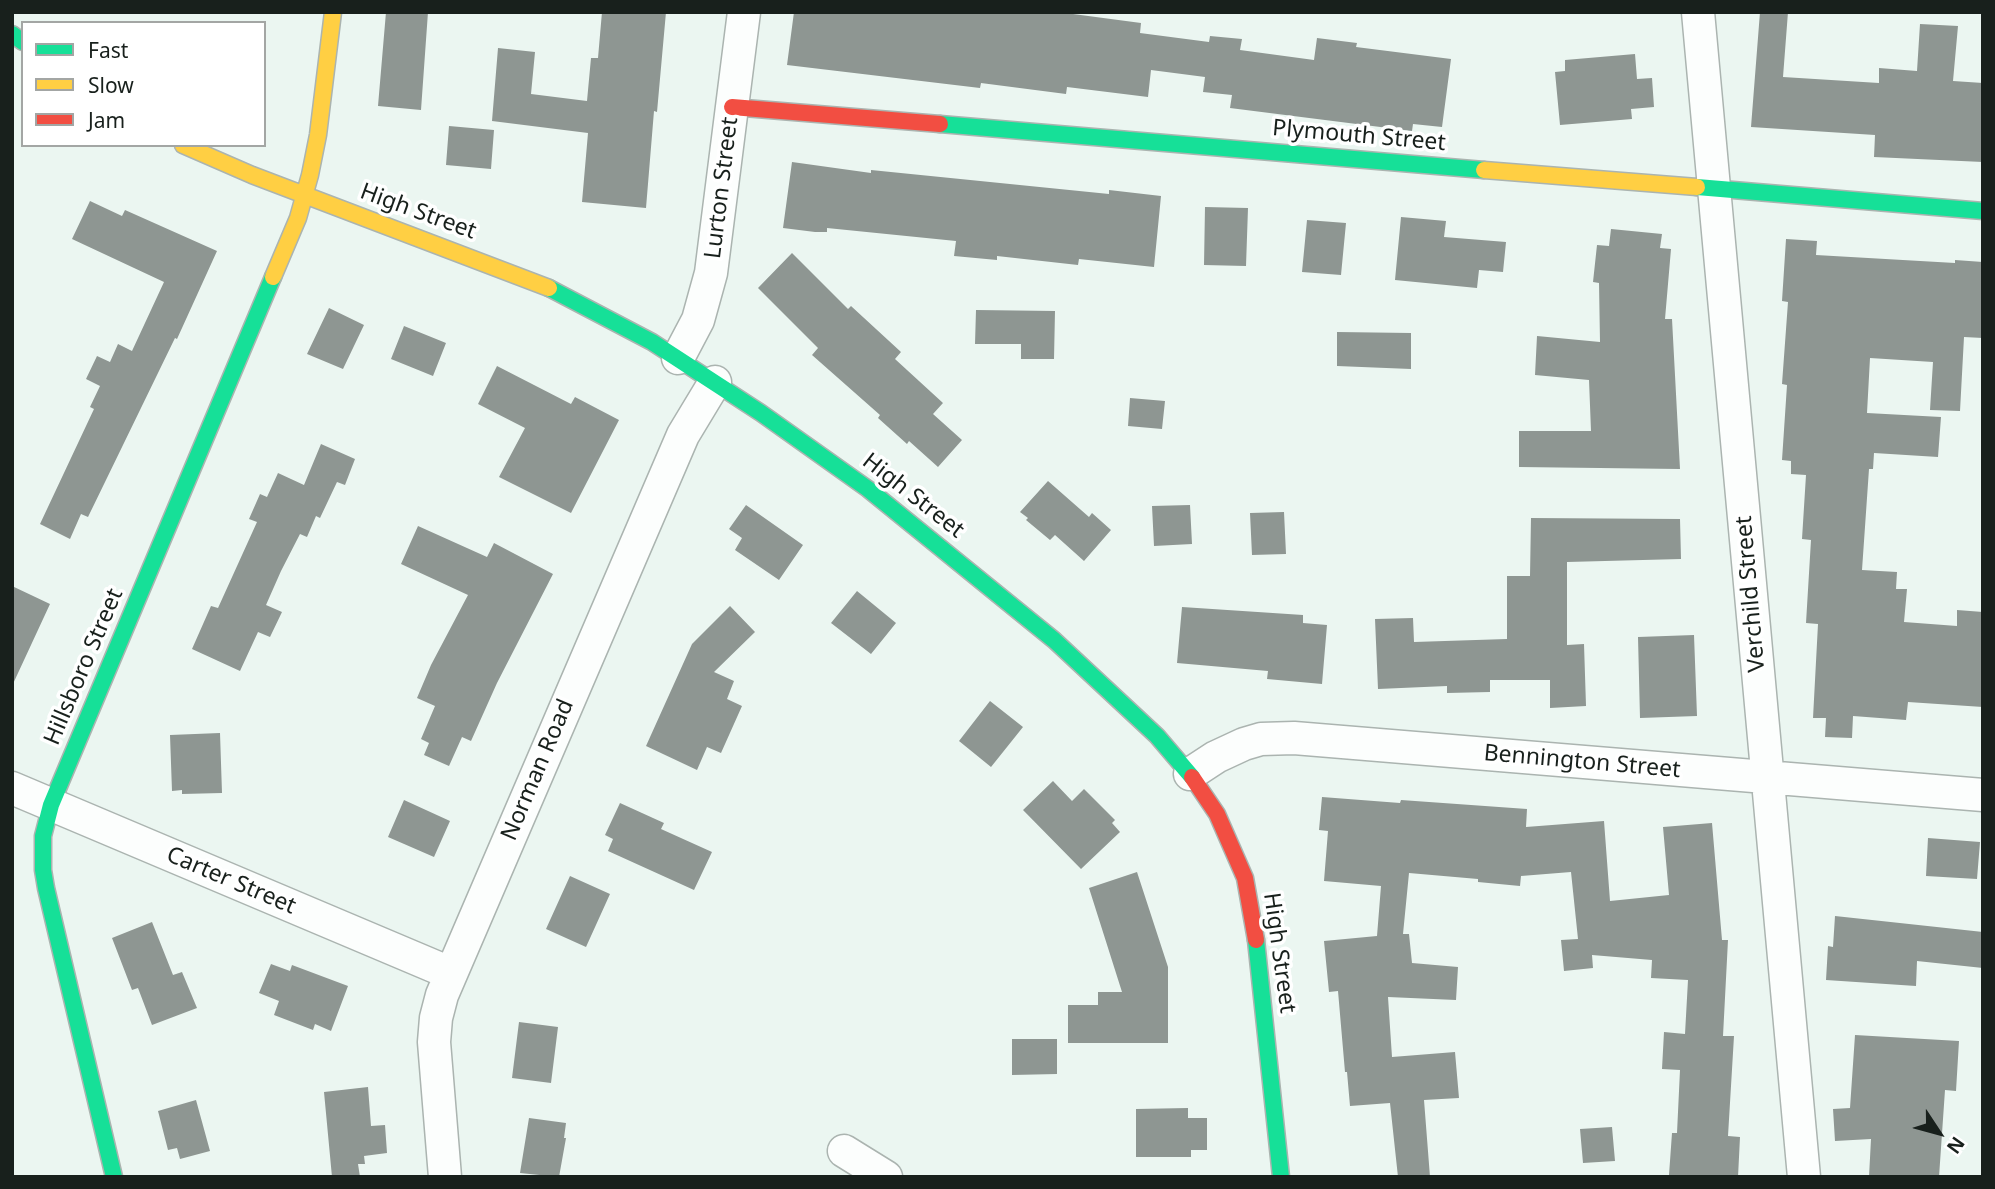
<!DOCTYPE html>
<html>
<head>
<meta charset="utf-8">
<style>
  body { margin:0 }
  #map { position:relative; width:1995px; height:1189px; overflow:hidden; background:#ebf6f1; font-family:"Noto Sans",sans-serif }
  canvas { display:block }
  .frame { position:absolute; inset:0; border:14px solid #18201c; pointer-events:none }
  .legend { position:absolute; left:21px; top:21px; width:245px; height:126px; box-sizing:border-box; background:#fff; border:2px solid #a3a6a4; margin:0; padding:9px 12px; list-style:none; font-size:21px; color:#18201c }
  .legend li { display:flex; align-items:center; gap:14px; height:35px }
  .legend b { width:35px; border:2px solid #a3a6a4 }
  .north { position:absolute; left:1904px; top:1098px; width:70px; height:70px; -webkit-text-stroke:5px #fff; paint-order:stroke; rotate:126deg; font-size:19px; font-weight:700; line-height:28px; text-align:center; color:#18201c }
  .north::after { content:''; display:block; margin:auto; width:24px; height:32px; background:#18201c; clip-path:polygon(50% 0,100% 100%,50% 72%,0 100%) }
</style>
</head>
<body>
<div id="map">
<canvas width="1995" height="1189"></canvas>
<div class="frame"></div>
<ul class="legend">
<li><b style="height:9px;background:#16e098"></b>Fast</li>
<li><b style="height:9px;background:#ffcf43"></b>Slow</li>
<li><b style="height:9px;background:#f24e42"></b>Jam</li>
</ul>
<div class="north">N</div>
</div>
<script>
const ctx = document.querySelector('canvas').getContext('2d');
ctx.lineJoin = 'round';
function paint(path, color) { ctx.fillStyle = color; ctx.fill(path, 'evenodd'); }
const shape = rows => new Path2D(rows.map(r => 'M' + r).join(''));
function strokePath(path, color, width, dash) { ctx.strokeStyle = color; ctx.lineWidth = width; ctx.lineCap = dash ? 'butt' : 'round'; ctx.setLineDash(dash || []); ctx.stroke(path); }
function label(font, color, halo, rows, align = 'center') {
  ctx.font = font + ' "Noto Sans",sans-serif'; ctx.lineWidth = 7; ctx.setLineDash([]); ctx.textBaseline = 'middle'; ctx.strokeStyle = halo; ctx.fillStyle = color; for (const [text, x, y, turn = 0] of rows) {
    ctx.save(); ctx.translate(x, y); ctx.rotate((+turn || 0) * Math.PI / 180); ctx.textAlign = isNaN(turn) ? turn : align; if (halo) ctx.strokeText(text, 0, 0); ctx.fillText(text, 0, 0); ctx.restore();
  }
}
paint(shape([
  [386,12,428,12,421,110,378,106],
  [602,12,666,12,657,112,654,111,646,208,582,202,588,133,492,121,498,48,535,52,531,94,587,101,591,58,598,58],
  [794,12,1058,12,1141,23,1140,33,1209,42,1210,36,1242,39,1240,50,1314,60,1317,38,1357,43,1356,47,1451,59,1442,127,1413,124,1412,131,1230,108,1232,95,1203,92,1205,77,1151,70,1148,97,1067,87,1066,94,981,83,980,88,787,65],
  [1760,12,1788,12,1783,77,1879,83,1879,68,1917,71,1920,24,1958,26,1953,81,1983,83,1983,162,1874,157,1875,135,1751,127],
  [1635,54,1637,79,1652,78,1654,107,1631,109,1632,119,1560,125,1555,72,1565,71,1565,60],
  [449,126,494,130,491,169,446,165],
  [792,162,871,173,871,170,1109,194,1109,190,1161,196,1154,267,1079,259,1078,265,997,256,997,260,954,256,956,241,827,228,827,232,815,232,783,228],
  [90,201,122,216,125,210,217,251,177,339,175,338,88,517,81,514,70,539,40,524,94,409,90,407,100,386,86,379,97,356,110,362,118,344,132,351,164,282,72,239],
  [1205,207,1248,208,1246,266,1204,265],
  [1401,217,1446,221,1444,237,1506,242,1503,272,1479,270,1477,288,1395,280],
  [1307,220,1346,223,1341,275,1302,272],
  [1611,229,1662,234,1660,248,1671,249,1665,319,1672,319,1680,469,1519,467,1519,431,1591,431,1589,380,1535,375,1537,336,1600,342,1599,283,1593,282,1597,245,1609,246],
  [1786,239,1817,241,1816,255,1955,263,1955,260,1983,262,1983,338,1964,337,1960,411,1930,410,1933,362,1870,358,1867,413,1941,417,1938,457,1874,453,1873,469,1869,469,1862,570,1897,572,1896,589,1907,589,1904,622,1957,626,1957,610,1983,612,1983,707,1908,702,1906,720,1853,716,1852,738,1825,737,1826,718,1813,718,1818,624,1806,623,1811,540,1802,539,1806,475,1791,474,1791,461,1782,460,1787,385,1782,384,1788,302,1782,301],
  [792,253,848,309,851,306,901,352,895,359,943,403,933,414,962,440,938,467,909,441,907,444,878,418,880,415,812,355,818,348,758,288],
  [329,308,364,325,343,369,307,354],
  [976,310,1055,311,1054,359,1021,359,1021,344,975,344],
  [404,326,446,343,433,376,391,359],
  [1337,332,1411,333,1411,369,1337,366],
  [497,366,571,404,575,397,619,420,571,513,499,477,525,428,478,404],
  [1130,398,1165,401,1162,429,1128,426],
  [321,444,355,459,345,485,337,482,320,518,316,516,307,537,300,534,281,571,266,605,282,612,270,637,258,632,240,671,192,649,211,606,218,608,257,522,249,519,260,494,267,497,278,473,304,485],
  [1048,481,1089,517,1092,513,1111,530,1084,561,1055,535,1050,540,1026,520,1028,518,1020,512],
  [746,505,803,545,779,580,735,550,742,538,729,529],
  [1190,505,1192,544,1154,546,1152,506],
  [1284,512,1286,554,1252,555,1250,513],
  [1531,518,1680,519,1681,559,1567,562,1567,645,1584,644,1586,706,1550,708,1550,680,1490,680,1490,692,1447,693,1447,686,1378,689,1375,619,1413,618,1414,642,1507,639,1507,576,1530,576],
  [418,526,487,557,494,543,553,574,497,683,471,741,462,737,449,766,424,755,429,743,421,739,435,706,417,698,431,665,468,595,401,564],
  [12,586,50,604,12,686],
  [857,591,896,623,871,654,831,623],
  [730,606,755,632,714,672,734,681,727,699,742,706,721,753,707,747,697,770,646,746,692,644],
  [1182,607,1303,615,1303,623,1327,625,1322,684,1267,679,1268,671,1177,663],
  [1694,635,1697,716,1640,718,1638,637],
  [990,701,1023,727,991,767,959,741],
  [220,733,222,793,182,794,182,790,172,791,170,735],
  [1053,781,1072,801,1084,789,1115,820,1112,823,1120,832,1081,869,1023,810],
  [1322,797,1400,803,1401,800,1527,809,1526,827,1604,821,1610,901,1669,895,1663,827,1712,823,1722,940,1728,940,1723,1036,1734,1036,1728,1136,1740,1137,1738,1177,1669,1175,1672,1133,1677,1133,1680,1070,1662,1069,1664,1032,1685,1034,1688,980,1651,978,1652,960,1592,955,1593,968,1564,971,1561,940,1578,939,1571,872,1521,876,1520,886,1478,882,1478,879,1409,873,1403,934,1409,934,1412,963,1458,967,1456,1000,1388,997,1392,1057,1455,1052,1459,1098,1424,1100,1430,1177,1398,1177,1390,1103,1350,1106,1347,1072,1345,1072,1338,991,1329,992,1324,941,1377,936,1381,886,1324,881,1328,831,1319,830],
  [404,800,450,821,434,857,388,837],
  [620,803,664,823,661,829,712,852,694,890,608,851,613,839,605,835],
  [1928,838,1980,842,1977,879,1926,876],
  [1137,872,1168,967,1168,1043,1068,1043,1068,1005,1098,1005,1098,992,1122,992,1089,888],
  [570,876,610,894,586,947,546,929],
  [1835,916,1983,932,1983,968,1917,961,1916,986,1826,980,1828,946,1833,947],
  [152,922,173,975,182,972,197,1008,152,1025,138,988,132,990,112,938],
  [271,964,290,971,292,965,348,986,331,1031,315,1024,313,1030,274,1015,279,1001,259,993],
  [519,1022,558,1027,551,1083,512,1078],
  [1855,1035,1959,1041,1956,1091,1945,1090,1939,1177,1869,1177,1871,1139,1835,1141,1833,1109,1850,1108],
  [1012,1039,1057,1039,1057,1074,1012,1075],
  [368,1087,371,1126,385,1125,387,1153,364,1156,365,1164,358,1164,360,1177,332,1177,324,1092],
  [196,1100,210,1151,180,1159,177,1148,168,1150,158,1111],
  [1188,1108,1188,1118,1207,1118,1207,1150,1191,1150,1191,1157,1136,1157,1136,1109],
  [529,1118,566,1123,564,1138,566,1138,559,1177,520,1173],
  [1612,1127,1615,1161,1583,1163,1580,1129]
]), '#8e9692');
const street = shape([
  [1698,12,1804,1177],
  [678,358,698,320,711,273,744,12],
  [1190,774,1216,757,1244,744,1261,739,1294,738,1983,795],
  [12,788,450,973],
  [844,1151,886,1177],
  [445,1177,434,1042,436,1018,442,995,683,435,715,382]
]);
const fast = shape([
  [12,34,23,42],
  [940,124,1484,170],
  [1697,187,1983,211],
  [549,288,652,342,761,413,868,489,1054,640,1157,736,1192,777],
  [1256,940,1281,1177],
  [114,1177,46,888,43,870,43,836,51,805,273,277]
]);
const slow = shape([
  [183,145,252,175,549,288],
  [1484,170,1697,187],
  [273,277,298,218,310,175,318,135,333,12]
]);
const jam = shape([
  [732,107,940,124],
  [1192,777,1217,814,1245,878,1256,940]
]);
strokePath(street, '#abb4b0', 35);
strokePath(fast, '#abb4b0', 19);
strokePath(slow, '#abb4b0', 19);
strokePath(jam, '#abb4b0', 19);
strokePath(street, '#fcfefd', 32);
strokePath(fast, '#16e098', 16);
strokePath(slow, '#ffcf43', 16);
strokePath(jam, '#f24e42', 16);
label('23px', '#18201c', '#fff', [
  ["Plymouth Street",1359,136,5],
  ["Lurton Street",722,188,-83],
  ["High Street",418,212,20],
  ["High Street",913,496,38],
  ["Verchild Street",1751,594,-95],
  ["Hillsboro Street",84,667,-67],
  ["Bennington Street",1582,762,5],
  ["Norman Road",538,770,-67],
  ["Carter Street",231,881,23],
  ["High Street",1279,953,82]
]);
</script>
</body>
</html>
